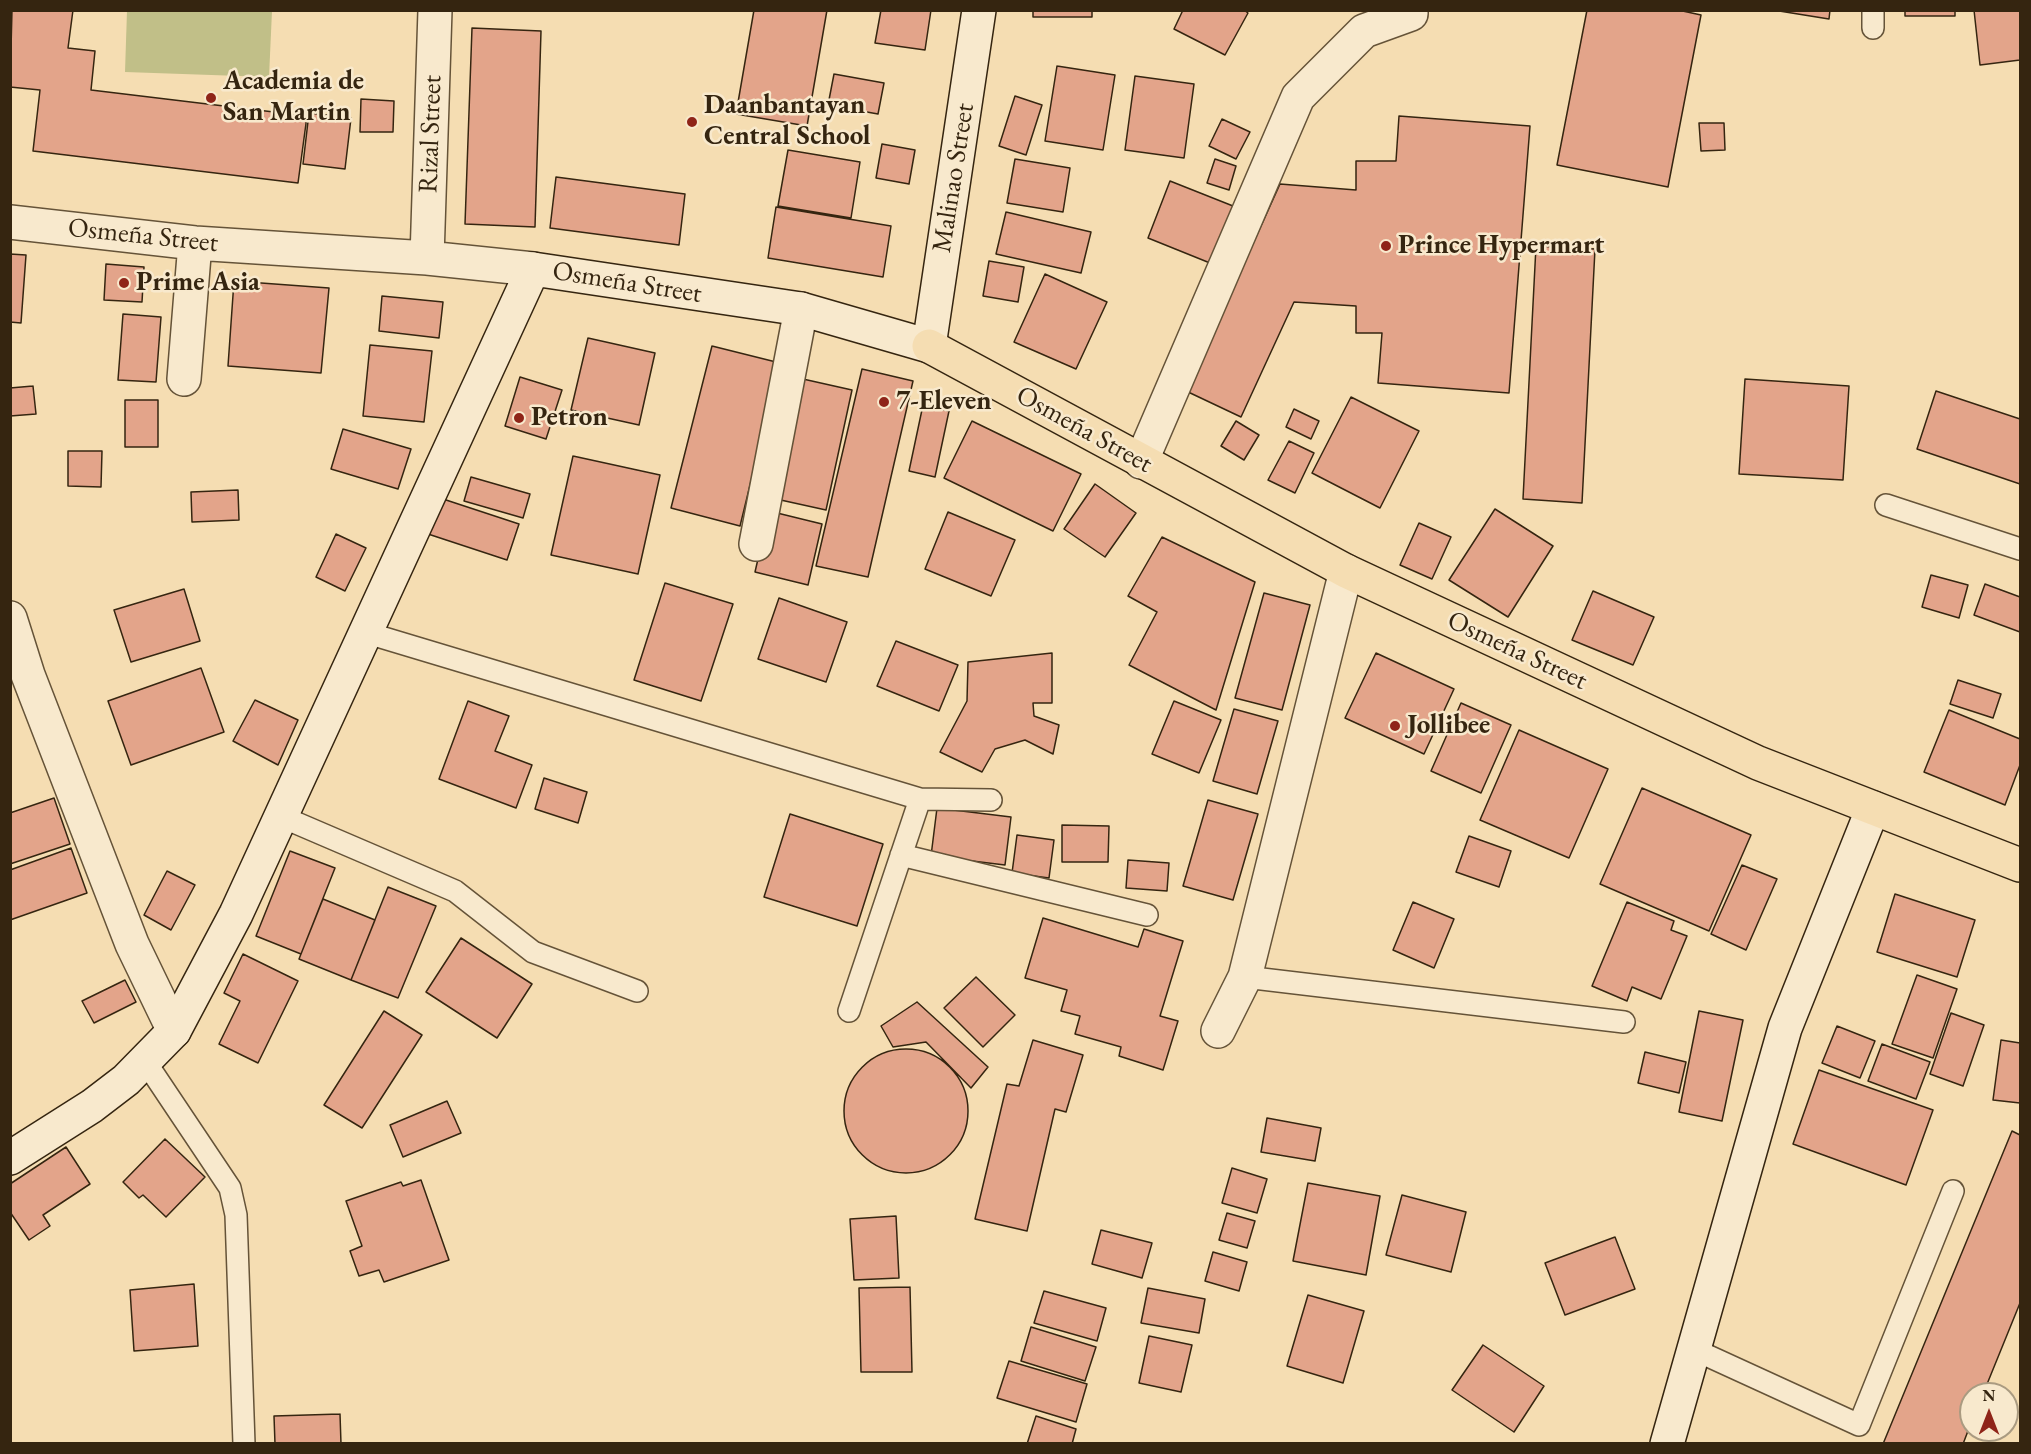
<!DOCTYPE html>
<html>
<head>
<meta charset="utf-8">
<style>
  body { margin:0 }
  #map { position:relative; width:2031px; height:1454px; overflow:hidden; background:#f5ddb2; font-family:"EB Garamond",serif }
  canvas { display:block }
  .frame { position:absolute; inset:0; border:12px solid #352510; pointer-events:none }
  .north { position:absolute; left:1959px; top:1382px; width:60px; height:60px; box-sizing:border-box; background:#f8e9cd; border:2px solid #aa9b81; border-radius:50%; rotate:0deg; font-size:16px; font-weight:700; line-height:24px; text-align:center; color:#352510 }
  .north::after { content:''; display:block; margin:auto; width:21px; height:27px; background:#8f2418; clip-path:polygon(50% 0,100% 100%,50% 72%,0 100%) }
</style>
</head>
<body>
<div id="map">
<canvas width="2031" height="1454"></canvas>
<div class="frame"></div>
<div class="north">N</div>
</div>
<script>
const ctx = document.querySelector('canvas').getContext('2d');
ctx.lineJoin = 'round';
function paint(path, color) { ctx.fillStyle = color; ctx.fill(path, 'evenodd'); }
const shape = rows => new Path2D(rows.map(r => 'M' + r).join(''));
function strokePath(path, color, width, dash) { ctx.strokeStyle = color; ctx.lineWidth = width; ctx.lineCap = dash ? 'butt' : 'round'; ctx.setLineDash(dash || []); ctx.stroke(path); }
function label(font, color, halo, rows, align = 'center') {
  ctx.font = font + ' "EB Garamond",serif'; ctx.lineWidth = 5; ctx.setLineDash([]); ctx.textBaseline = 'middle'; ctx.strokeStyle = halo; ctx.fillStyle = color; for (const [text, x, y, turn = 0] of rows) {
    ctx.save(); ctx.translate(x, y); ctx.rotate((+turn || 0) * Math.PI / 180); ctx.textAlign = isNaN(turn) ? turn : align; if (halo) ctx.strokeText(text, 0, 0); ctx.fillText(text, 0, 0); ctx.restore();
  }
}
paint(shape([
  [127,11,272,11,269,77,125,72]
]), '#c1bf88');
const building = shape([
  [12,10,73,10,68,48,95,51,91,90,307,116,298,183,33,151,40,90,10,87,12,10],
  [754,10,827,10,807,126,736,114,754,10],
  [881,10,931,10,925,50,875,43,881,10],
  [1033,10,1092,10,1092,17,1033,17,1033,10],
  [1183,10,1244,10,1248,13,1225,55,1174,29,1183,10],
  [1587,10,1678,10,1701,15,1668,187,1557,165,1587,10],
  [1773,10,1830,10,1829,19,1773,10],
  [1905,10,1955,10,1955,16,1905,16,1905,10],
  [1974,10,2020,10,2020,60,1980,65,1974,10],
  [472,28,541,31,535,227,465,224,472,28],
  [1057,66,1115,75,1103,150,1045,141,1057,66],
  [834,74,884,83,878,114,828,105,834,74],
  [1135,76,1194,84,1184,158,1125,150,1135,76],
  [1015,96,1042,105,1026,155,999,146,1015,96],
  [361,99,394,101,393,132,360,132,361,99],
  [309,113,351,118,345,169,303,164,309,113],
  [1399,116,1530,126,1509,393,1378,383,1382,333,1356,333,1356,306,1294,302,1241,417,1186,391,1280,184,1356,190,1356,161,1396,161,1399,116],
  [1222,119,1250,132,1236,159,1209,146,1222,119],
  [1699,123,1724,123,1725,150,1701,151,1699,123],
  [882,144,915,150,909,184,876,178,882,144],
  [788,150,860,162,851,218,778,206,788,150],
  [1015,159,1070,168,1063,212,1007,203,1015,159],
  [1215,159,1236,166,1229,190,1207,183,1215,159],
  [556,177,685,194,679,245,550,228,556,177],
  [1170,181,1233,206,1210,263,1148,238,1170,181],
  [776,207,891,226,883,277,768,258,776,207],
  [1006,212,1091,232,1081,273,996,254,1006,212],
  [1536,246,1595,249,1582,503,1523,499,1536,246],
  [10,254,26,255,21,323,10,322,10,254],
  [989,261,1024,267,1018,302,983,296,989,261],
  [106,264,144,267,142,302,104,300,106,264],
  [1045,274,1107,302,1076,369,1014,342,1045,274],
  [234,281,329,288,321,373,228,366,234,281],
  [382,296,443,302,439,338,379,331,382,296],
  [123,314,161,317,156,382,118,380,123,314],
  [588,338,655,353,639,425,571,410,588,338],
  [370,345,432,351,424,422,363,416,370,345],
  [712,346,780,363,740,526,671,508,712,346],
  [862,369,913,381,868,577,816,566,862,369],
  [520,377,562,390,546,439,505,426,520,377],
  [794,377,852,390,826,510,767,497,794,377],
  [1745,379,1849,386,1843,480,1739,474,1745,379],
  [33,386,36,414,10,416,10,388,33,386],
  [1936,391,2020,419,2020,484,1917,449,1936,391],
  [1351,397,1419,431,1380,508,1312,473,1351,397],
  [125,400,158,400,158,447,125,447,125,400],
  [923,405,949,411,935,477,909,471,923,405],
  [1294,409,1319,421,1311,439,1286,427,1294,409],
  [972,421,1081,474,1053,531,944,478,972,421],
  [1236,421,1259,435,1244,460,1221,446,1236,421],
  [343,429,411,449,398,489,331,469,343,429],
  [1289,441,1314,453,1295,493,1268,480,1289,441],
  [68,451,102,451,101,487,68,486,68,451],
  [573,456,660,475,638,574,551,555,573,456],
  [471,477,530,494,523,518,464,501,471,477],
  [1095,484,1136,513,1105,557,1064,529,1095,484],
  [238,490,239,520,192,522,191,492,238,490],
  [440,498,519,524,507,560,428,534,440,498],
  [1495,509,1553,546,1508,617,1449,580,1495,509],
  [769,511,822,524,808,585,755,572,769,511],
  [948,512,1015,540,991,596,925,569,948,512],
  [1419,523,1451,537,1432,579,1400,565,1419,523],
  [336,534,366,548,345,591,316,577,336,534],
  [1162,537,1255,582,1216,710,1129,665,1157,612,1128,596,1162,537],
  [1931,575,1968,585,1959,618,1922,607,1931,575],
  [665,583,733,604,701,701,634,680,665,583],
  [1985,584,2020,597,2020,632,1974,615,1985,584],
  [184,589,200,641,131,662,114,610,184,589],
  [1593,591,1654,617,1633,665,1572,640,1593,591],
  [1264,593,1310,605,1282,710,1235,698,1264,593],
  [779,598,847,622,826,682,758,659,779,598],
  [896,641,958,665,939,711,877,686,896,641],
  [1052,653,1052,703,1033,703,1034,716,1059,725,1053,754,1025,740,995,749,982,772,940,752,967,701,968,662,1052,653],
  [1376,653,1454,689,1424,754,1345,718,1376,653],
  [201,668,224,732,131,765,108,701,201,668],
  [1958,680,2001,694,1993,718,1950,704,1958,680],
  [255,700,298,720,278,765,233,741,255,700],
  [468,701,509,716,495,751,532,765,516,808,439,779,468,701],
  [1174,701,1221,720,1199,773,1152,754,1174,701],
  [1461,703,1511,725,1481,793,1431,771,1461,703],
  [1234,709,1278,721,1257,794,1213,781,1234,709],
  [1949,710,2020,739,2020,765,2005,805,1924,772,1949,710],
  [1519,730,1608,769,1569,858,1480,820,1519,730],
  [544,778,587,792,578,823,535,809,544,778],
  [1642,788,1751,835,1709,931,1600,884,1642,788],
  [54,798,70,844,10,864,10,813,54,798],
  [1208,800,1258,814,1233,900,1183,886,1208,800],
  [937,808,1011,817,1005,865,931,856,937,808],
  [790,814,883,844,857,926,764,897,790,814],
  [1062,825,1109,826,1108,862,1062,862,1062,825],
  [1017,835,1054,840,1049,878,1012,873,1017,835],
  [1469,836,1511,851,1499,887,1456,872,1469,836],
  [71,848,87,893,10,920,10,870,71,848],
  [290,851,335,868,301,954,256,936,290,851],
  [1128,860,1169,863,1167,891,1126,888,1128,860],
  [1742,865,1777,879,1746,950,1711,934,1742,865],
  [167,871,195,885,171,930,144,915,167,871],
  [388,887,436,906,398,998,351,980,388,887],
  [1895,894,1975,920,1957,977,1877,952,1895,894],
  [323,899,375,920,351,980,299,959,323,899],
  [1413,902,1454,919,1434,968,1393,950,1413,902],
  [1627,902,1674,921,1671,930,1687,936,1661,999,1632,987,1627,1001,1592,986,1627,902],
  [1043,918,1138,947,1144,929,1183,941,1160,1016,1178,1021,1163,1070,1119,1056,1121,1047,1075,1034,1080,1016,1061,1011,1067,990,1025,978,1043,918],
  [461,938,532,984,497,1038,426,992,461,938],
  [243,954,298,981,258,1063,219,1044,240,1001,224,993,243,954],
  [1917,975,1957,989,1933,1058,1892,1044,1917,975],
  [976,977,1015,1015,983,1047,944,1008,976,977],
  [125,980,136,1002,94,1023,82,1001,125,980],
  [917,1002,988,1067,971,1088,926,1042,893,1047,881,1026,917,1002],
  [384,1011,422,1035,362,1128,324,1105,384,1011],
  [1699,1011,1743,1020,1722,1121,1679,1112,1699,1011],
  [1951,1013,1984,1025,1963,1086,1930,1074,1951,1013],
  [1837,1026,1875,1041,1860,1078,1822,1063,1837,1026],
  [1033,1040,1083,1055,1066,1112,1055,1109,1027,1231,975,1219,1007,1084,1019,1086,1033,1040],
  [2001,1040,2020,1043,2020,1103,1993,1100,2001,1040],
  [1882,1044,1930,1062,1916,1099,1868,1081,1882,1044],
  '844 1111a62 62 0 1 1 124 0a62 62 0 1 1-124 0Z',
  [1645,1052,1686,1062,1679,1093,1638,1083,1645,1052],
  [1819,1070,1933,1110,1906,1185,1793,1144,1819,1070],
  [447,1101,461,1133,403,1157,390,1125,447,1101],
  [1267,1118,1321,1128,1315,1161,1261,1152,1267,1118],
  [2012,1131,2020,1135,2020,1303,1983,1394,1971,1394,1971,1423,1963,1444,1883,1444,2012,1131],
  [165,1139,205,1177,166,1217,143,1195,139,1198,123,1182,165,1139],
  [66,1147,90,1184,43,1215,50,1226,29,1240,10,1212,10,1184,66,1147],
  [1232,1168,1267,1179,1257,1213,1222,1203,1232,1168],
  [421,1180,449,1260,384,1282,379,1270,359,1276,350,1251,362,1246,346,1201,401,1182,403,1186,421,1180],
  [1308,1183,1380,1196,1366,1275,1293,1261,1308,1183],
  [1402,1195,1466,1212,1451,1272,1386,1255,1402,1195],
  [1227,1213,1255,1221,1247,1248,1219,1240,1227,1213],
  [896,1216,899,1278,854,1280,850,1219,896,1216],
  [1101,1230,1152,1243,1142,1278,1092,1264,1101,1230],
  [1615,1237,1635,1289,1565,1315,1545,1263,1615,1237],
  [1213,1252,1247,1262,1239,1291,1205,1281,1213,1252],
  [194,1284,198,1346,134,1351,130,1290,194,1284],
  [910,1287,912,1372,861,1372,859,1288,910,1287],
  [1148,1288,1205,1299,1199,1333,1141,1323,1148,1288],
  [1044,1291,1106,1308,1097,1341,1034,1323,1044,1291],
  [1308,1295,1364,1311,1343,1383,1287,1366,1308,1295],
  [1031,1327,1096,1347,1085,1381,1021,1361,1031,1327],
  [1149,1336,1192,1345,1181,1392,1139,1383,1149,1336],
  [1483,1345,1544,1386,1514,1432,1452,1390,1483,1345],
  [1009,1361,1087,1384,1076,1422,997,1398,1009,1361],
  [340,1414,341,1444,275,1444,274,1416,340,1414],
  [1036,1416,1076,1429,1072,1444,1027,1444,1036,1416]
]);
paint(building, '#e3a48a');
strokePath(building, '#352510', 1.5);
const lane = shape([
  [1873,28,1873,10],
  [1886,505,2020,549],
  [364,632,920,799,991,800],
  [280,816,455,891,533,952,637,991],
  [901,855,1147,915],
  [1245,977,1624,1022],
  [849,1011,920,799],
  [145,1061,230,1188,236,1215,244,1444],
  [1693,1349,1859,1425,1953,1191]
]);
const street = shape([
  [10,222,195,243,427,258,533,269],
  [427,258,435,10],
  [184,379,195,243],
  [1141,462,1298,97,1364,31,1411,14,1411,10],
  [756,544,801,309],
  [10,618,28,675,132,944,174,1031],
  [1218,1031,1245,977,1346,571]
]);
const secondary = shape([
  [10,1158,92,1106,126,1080,174,1031,236,914,533,269,801,309,929,346,979,10],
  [1667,1444,1785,1028,1873,808]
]);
const primary = shape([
  [929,346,1346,571,1758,763,2020,865]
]);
strokePath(lane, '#655338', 24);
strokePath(street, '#655338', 36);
strokePath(secondary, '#352510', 36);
strokePath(primary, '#352510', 36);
strokePath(lane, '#f8e9cd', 21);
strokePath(street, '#f8e9cd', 33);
strokePath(secondary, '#f8e9cd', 33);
strokePath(primary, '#f5ddb2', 33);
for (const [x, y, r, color] of [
  [211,98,6,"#8f2418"],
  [692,122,6,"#8f2418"],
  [1386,246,6,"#8f2418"],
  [124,283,6,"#8f2418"],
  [884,402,6,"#8f2418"],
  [519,418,6,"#8f2418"],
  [1395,726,6,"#8f2418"]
]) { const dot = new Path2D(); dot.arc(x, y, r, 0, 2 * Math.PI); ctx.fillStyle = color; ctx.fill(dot); strokePath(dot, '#f8e9cd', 2); }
label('bold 27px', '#352510', '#f8e9cd', [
  ["Academia de",223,82],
  ["San Martin",223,113],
  ["Daanbantayan",704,106],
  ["Central School",704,137],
  ["Prince Hypermart",1398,246],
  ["Prime Asia",136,283],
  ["7-Eleven",896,402],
  ["Petron",531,418],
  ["Jollibee",1407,726]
], 'left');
label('27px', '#352510', '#f8e9cd', [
  ["Rizal Street",431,134,-88],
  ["Malinao Street",954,178,-81],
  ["Osmeña Street",143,236,6],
  ["Osmeña Street",627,283,9],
  ["Osmeña Street",1084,430,29],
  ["Osmeña Street",1517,651,25]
]);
</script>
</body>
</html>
